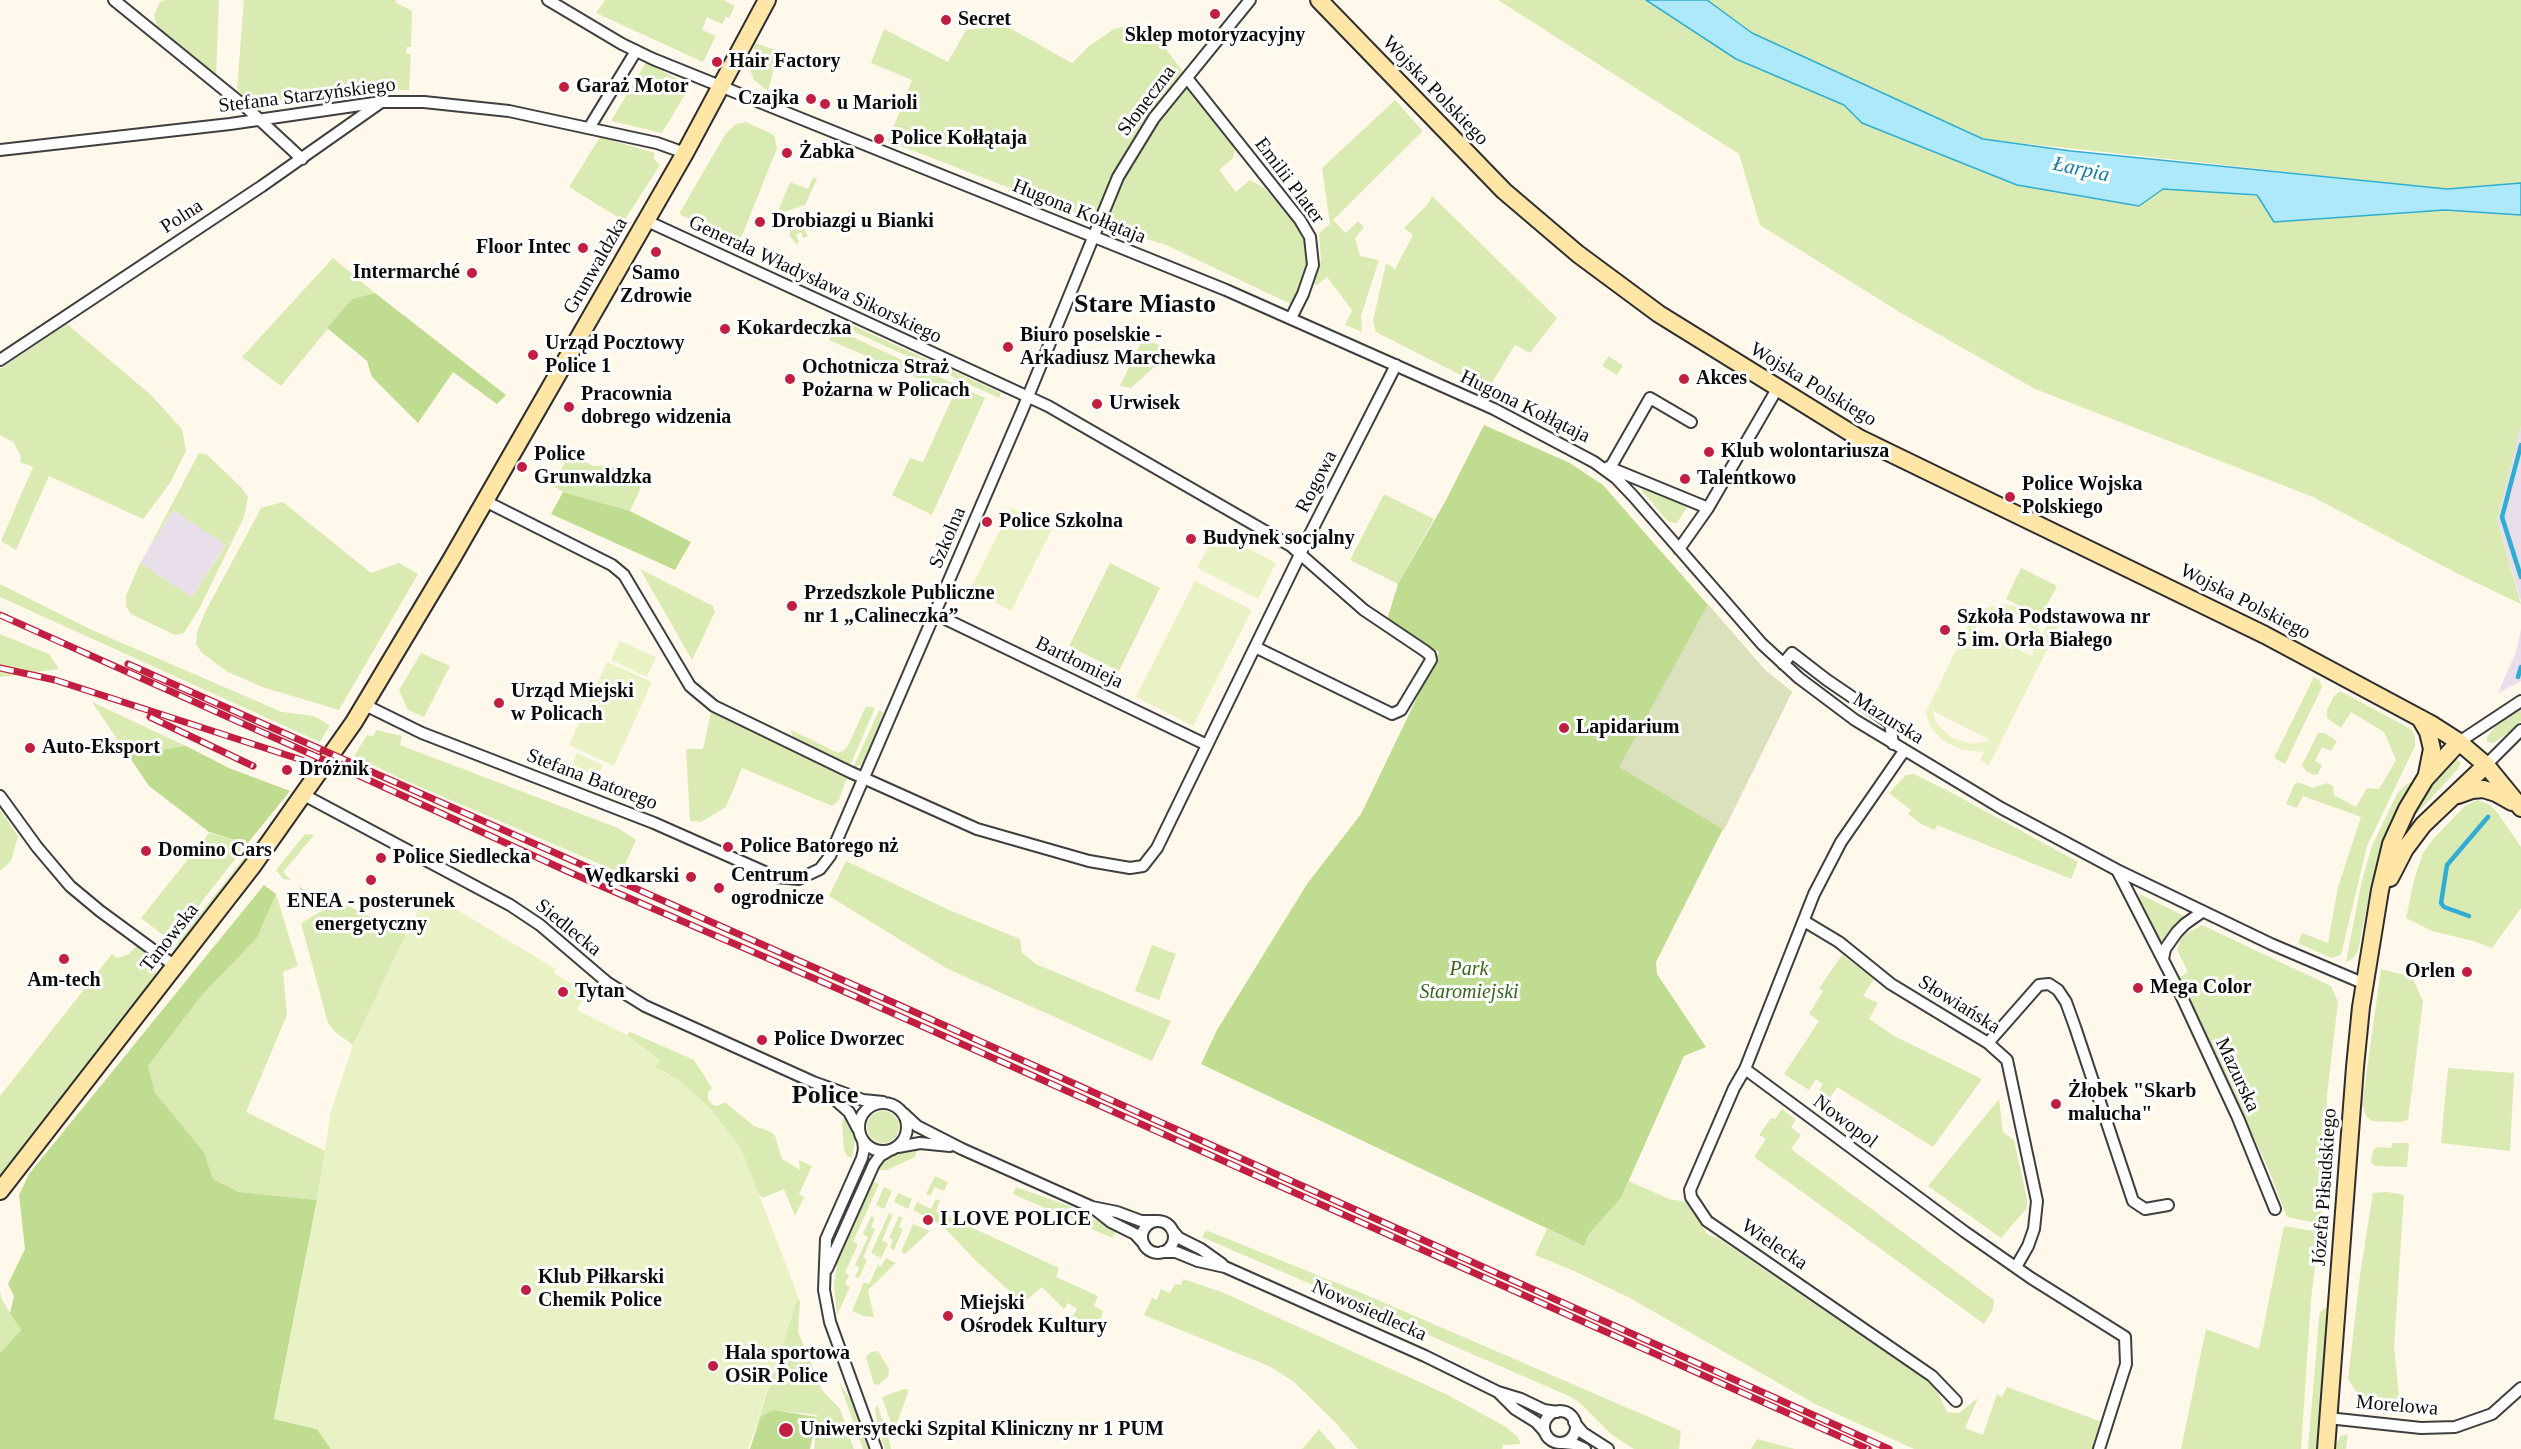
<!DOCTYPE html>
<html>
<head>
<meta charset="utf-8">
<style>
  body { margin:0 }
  canvas { display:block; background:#fff8eb }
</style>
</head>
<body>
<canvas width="2521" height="1449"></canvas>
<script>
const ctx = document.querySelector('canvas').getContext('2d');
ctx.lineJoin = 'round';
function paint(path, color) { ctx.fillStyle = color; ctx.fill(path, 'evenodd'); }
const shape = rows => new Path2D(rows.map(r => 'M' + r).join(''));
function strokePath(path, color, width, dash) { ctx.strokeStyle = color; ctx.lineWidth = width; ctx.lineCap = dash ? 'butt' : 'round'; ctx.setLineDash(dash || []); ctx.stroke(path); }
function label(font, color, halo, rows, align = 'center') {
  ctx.font = font + ' Georgia,serif'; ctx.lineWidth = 6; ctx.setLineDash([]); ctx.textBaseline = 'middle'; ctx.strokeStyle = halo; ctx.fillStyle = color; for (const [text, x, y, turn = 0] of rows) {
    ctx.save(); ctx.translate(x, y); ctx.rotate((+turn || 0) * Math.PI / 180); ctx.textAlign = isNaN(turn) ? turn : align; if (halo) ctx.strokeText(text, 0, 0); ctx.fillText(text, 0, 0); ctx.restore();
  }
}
paint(shape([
  [2521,426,2521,601,2497,520],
  [173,510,226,544,192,597,140,563],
  [2521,629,2521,681,2498,693,2516,652]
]), '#e8dfeb');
paint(shape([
  [165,0,219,0,216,75,210,72,158,29,154,15,160,2],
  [244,0,396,0,395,2,412,11,411,47,407,47,406,54,411,54,409,90,358,90,248,104,237,88],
  [605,0,724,0,735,6,729,18,726,17,722,24,707,17,702,30,716,36,703,62,596,13],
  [1498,0,1646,0,1736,59,1845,105,1862,123,2163,189,2521,215,2521,426,2497,520,2521,604,2458,574,2313,497,2035,389,1901,313,1760,225,1739,154],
  [1707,0,2521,0,2521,183,2447,189,1983,139,1752,33],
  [1006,26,1072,63,1089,46,1114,29,1127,26,1139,27,1159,40,1237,142,1233,158,1219,170,1236,192,1250,180,1264,188,1295,220,1304,235,1309,261,1306,275,1293,305,1166,245,1121,231,888,141,912,80,871,63,884,29,948,62,966,30],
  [755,43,779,51,768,91,754,80,750,70],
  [646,62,690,86,662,133,611,121],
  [1395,100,1423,131,1333,220,1346,233,1358,221,1364,227,1355,238,1360,256,1379,260,1361,316,1362,332,1345,325,1352,310,1327,277,1317,285,1313,283,1321,260,1319,233,1330,224,1322,168],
  [746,122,774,135,777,148,740,241,679,214,726,133,736,124],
  [600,137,655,153,653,158,660,165,624,221,569,187],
  [813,177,817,179,805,205,784,212,779,209,790,182,808,189],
  [1432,196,1557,318,1530,353,1515,345,1488,389,1376,332,1373,321,1386,263,1395,269,1413,235,1404,228,1427,205],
  [801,223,808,236,803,238,801,232,796,235,799,243,796,244,789,235,792,227],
  [333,258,375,293,352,299,281,386,242,357],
  [845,322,1001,393,999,398,883,345,842,326],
  [67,324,151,395,182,429,186,451,170,483,143,519,49,476,16,550,1,541,33,467,20,462,21,456,13,442,0,435,0,369],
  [835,329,985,398,932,515,892,495,910,458,923,462,954,394,829,340],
  [1143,338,1172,351,1131,388,1120,386],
  [1609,356,1623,366,1617,375,1602,366],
  [199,453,206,454,241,487,248,497,244,517,199,609,184,633,175,635,131,614,126,606,126,596,140,563,192,597,226,545,173,510,146,553],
  [569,454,593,466,608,465,644,481,630,511,563,492,553,486],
  [1642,488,1687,507,1677,523,1669,522,1665,518,1642,491],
  [1384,494,1434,519,1398,584,1350,560],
  [283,502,371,573,399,563,418,574,339,710,262,687,228,672,202,653,196,644,197,632,205,612,261,508],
  [1110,563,1160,588,1119,671,1069,646],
  [2021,568,2057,586,2041,616,2006,599],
  [640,569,713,606,715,612,692,660],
  [0,584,92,630,282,712,314,716,330,725,320,742,0,597],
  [0,634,49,654,59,669,0,677],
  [421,653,450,666,424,717,408,710,399,690],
  [2314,677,2319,680,2322,687,2285,764,2274,758],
  [2340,691,2411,729,2415,736,2415,746,2367,846,2341,955,2331,958,2298,943,2302,933,2328,943,2338,887,2361,817,2303,796,2297,808,2286,804,2294,785,2298,782,2313,788,2327,783,2333,786,2334,795,2356,807,2367,788,2379,789,2396,760,2384,732,2351,712,2341,728,2327,718,2327,710,2334,696],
  [92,702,186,746,128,755],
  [866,706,875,708,849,768,795,742,792,735,791,730,838,753,843,751,848,746],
  [879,710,884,713,865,760,861,765,853,768],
  [2521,710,2521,721,2508,733,2493,743,2487,742,2487,737,2495,727],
  [711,712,847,777,839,800,832,806,742,768,726,807,701,822,690,821,686,749,703,749],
  [377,730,402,736,400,745,618,828,636,840,621,873,406,781,354,756,367,735,373,736],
  [2318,733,2325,733,2337,741,2331,751,2322,747,2315,761,2322,765,2318,774,2314,775,2306,771,2302,765],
  [2455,759,2461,762,2458,769,2408,823,2410,810,2445,764],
  [1914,774,1954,794,2078,862,2071,879,1937,825,1935,830,1921,824,1908,814,1911,810,1889,793,1906,775],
  [2417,779,2380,856,2371,885,2358,951,2353,958,2346,962,2362,880,2372,846,2397,794,2405,785],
  [2477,800,2490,805,2497,812,2521,847,2521,908,2492,948,2473,941,2432,931,2406,918,2414,880,2423,853,2435,837,2465,806],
  [0,810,18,836,11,861,0,871],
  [209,833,247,844,171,941,141,918],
  [305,834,314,835,283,872,291,880,283,879,276,870],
  [261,836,262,840,184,942,175,946],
  [846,861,949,910,1020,939,1022,953,1036,964,1171,1021,1152,1061,946,968,829,896],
  [299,886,317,900,308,903,302,901],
  [276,894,298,966,283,972,287,1015,246,1112,325,1151,317,1200,239,1192,213,1179,204,1152,154,1093,148,1066,202,995,257,938],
  [2140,894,2186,917,2176,925,2167,938,2160,941,2139,899],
  [339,901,406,935,353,1045,335,1032,328,1023,301,923],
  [2202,925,2331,986,2338,1002,2327,1095,2326,1157,2321,1224,2287,1217,2268,1168,2180,977,2188,972,2177,950,2182,936],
  [137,945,152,957,156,969,156,979,0,1181,0,1096,112,954,117,958,129,954],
  [1152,945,1176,954,1159,1000,1135,991],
  [1842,955,1874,979,1863,996,1878,1003,1869,1019,1896,1037,1982,1079,1933,1147,1837,1087,1827,1102,1816,1095,1823,1084,1816,1079,1809,1090,1784,1074,1819,1021,1809,1014,1823,991,1819,988],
  [2381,969,2412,977,2423,1001,2408,1120,2400,1122,2372,1121,2367,1117,2362,1105],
  [630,1032,694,1060,712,1088,708,1093,708,1099,713,1105,718,1106,725,1102,754,1126,771,1132,775,1136,782,1159,800,1170,799,1160,812,1166,799,1194,804,1197,795,1216,784,1189,762,1198,669,1074,655,1068,659,1060,627,1035],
  [2448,1068,2514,1073,2510,1151,2441,1143],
  [1999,1099,2003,1132,2014,1140,2027,1199,2027,1208,2001,1238,1928,1186],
  [1782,1109,1796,1120,1791,1127,1801,1135,1791,1149,1994,1300,1993,1309,1984,1324,1754,1157,1766,1139,1759,1135,1771,1118,1775,1119],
  '867 1127a16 16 0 1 1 32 0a16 16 0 1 1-32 0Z',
  [845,1115,851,1125,855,1141,852,1158,847,1156,844,1150,842,1123],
  [2393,1143,2409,1143,2407,1167,2376,1166,2371,1163,2373,1150,2377,1147,2391,1148],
  [918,1148,915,1157,887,1170,878,1170,886,1160,906,1150],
  [859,1176,862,1177,829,1254,831,1239],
  [935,1176,948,1182,944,1191,935,1187,930,1196,926,1194],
  [871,1181,879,1184,853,1242,858,1244,845,1273,849,1275,845,1284,850,1287,837,1315,834,1286,837,1263,844,1242],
  [1629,1181,1669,1199,1686,1202,1708,1235,1718,1238,1935,1386,1947,1412,1959,1413,1978,1398,1965,1428,1983,1435,1997,1394,2002,1397,2007,1387,2102,1422,2095,1449,1914,1449,1815,1404,1628,1297,1574,1271,1535,1255,1547,1229,1584,1246,1589,1234,1621,1198],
  [884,1187,892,1191,884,1209,876,1205],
  [1016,1187,1072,1207,1116,1231,1112,1238,1013,1194],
  [2387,1192,2404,1195,2394,1347,2400,1405,2361,1400,2348,1379,2360,1275,2373,1193],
  [898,1193,912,1199,908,1209,894,1202],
  [936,1199,940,1201,936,1211,942,1214,939,1224,913,1210,917,1202,931,1209],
  [889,1213,893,1215,882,1240,888,1244,881,1258,871,1253],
  [945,1215,1059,1268,1056,1277,1098,1296,1094,1306,1103,1311,1099,1325,1096,1327,1071,1319,1077,1309,1068,1303,1064,1309,1042,1287,1023,1303,975,1260,943,1226],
  [871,1216,875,1218,871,1227,875,1229,863,1258,867,1260,859,1278,855,1277,859,1268,855,1265,868,1237,863,1234],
  [899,1216,903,1218,899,1227,903,1229,894,1250,890,1248,893,1240,889,1238],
  [913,1224,930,1231,905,1254,901,1252],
  [2284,1226,2319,1232,2311,1300,2301,1449,2181,1449,2206,1329,2259,1349],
  [1206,1230,1364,1294,1681,1431,1679,1449,1634,1449,1612,1435,1579,1402,1569,1396,1202,1237],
  [886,1258,896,1263,868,1290,874,1317,863,1316,852,1311,864,1282,869,1284,878,1265,881,1267],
  [1183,1279,1224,1293,1448,1395,1504,1426,1517,1436,1521,1444,1503,1445,1502,1449,1358,1449,1336,1423,1294,1382,1271,1367,1144,1315,1152,1298,1157,1300,1161,1289,1170,1293,1175,1284,1181,1285],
  [0,1292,2,1300,21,1330,0,1353],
  [797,1299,800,1300,798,1332,822,1390,840,1409,854,1449,814,1449,817,1415,775,1410,761,1416,751,1443],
  [2325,1308,2330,1309,2318,1449,2308,1449,2319,1318,2320,1312],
  [878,1351,889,1369,888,1377,878,1385,874,1384,866,1357,871,1352],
  [839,1382,854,1405,868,1449,863,1449],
  [904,1389,909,1390,894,1431,882,1397],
  [877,1404,888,1436,891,1449,885,1449,879,1430,875,1410],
  [1319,1429,1336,1449,1302,1449],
  [2348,1434,2346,1449,2333,1449,2341,1436],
  [1757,1439,1795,1449,1751,1449]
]), '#d9ebb3');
paint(shape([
  [375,293,506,395,497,404,453,372,418,423,372,377,367,361,327,328,352,299],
  [1484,425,1570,463,1603,485,1764,669,1792,692,1656,962,1657,974,1706,1047,1684,1056,1621,1198,1589,1234,1584,1246,1201,1064,1217,1030,1307,884,1361,814,1439,652,1387,620,1398,584,1446,500],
  [563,492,630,511,691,542,675,570,551,514],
  [186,746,229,768,290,791,247,844,209,832,149,786,128,755],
  [264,885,276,894,257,938,202,995,148,1066,155,1093,204,1152,213,1179,239,1192,317,1200,274,1419,317,1429,331,1449,0,1449,0,1353,21,1330,10,1313,14,1296,8,1284,25,1249,19,1195,29,1174],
  [774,1410,817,1417,810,1449,750,1449,761,1416]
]), '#bfdc91');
paint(shape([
  [1708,604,1764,669,1792,692,1724,830,1619,767]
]), '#dbe1bc');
paint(shape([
  [1011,508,1052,529,1011,611,970,590],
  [1216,532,1276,563,1258,599,1197,568],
  [1195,581,1252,610,1193,726,1136,697],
  [2004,604,2020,607,2030,614,2042,635,2054,614,2063,618,1989,765,1980,760,1984,752,1962,750,1942,740,1930,726,1926,712,1970,621,1986,608],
  [2001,612,2015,613,2028,623,2035,639,2032,656,1975,628,1986,616],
  [1933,711,1990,740,1973,744,1952,738,1936,723],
  [620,641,656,657,647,677,611,660],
  [607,662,652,682,614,766,569,745],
  [577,753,603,765,598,777,572,765],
  [427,892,556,969,554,973,587,993,577,1010,627,1035,660,1060,655,1068,678,1079,712,1110,741,1148,798,1296,748,1449,331,1449,317,1429,274,1419,317,1200,331,1111,353,1045]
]), '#e9f2c5');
const water = shape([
  [1646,0,1707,0,1752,33,1983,139,2071,151,2447,189,2521,183,2521,215,2445,210,2274,222,2257,195,2163,189,2139,206,2017,185,1862,123,1844,105,1736,59,1646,0]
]);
paint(water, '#ade9f9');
strokePath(water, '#30add3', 1.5);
strokePath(shape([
  [2521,445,2502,517,2521,577],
  [2518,677,2521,667],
  [2469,916,2444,907,2441,903,2447,865,2488,817]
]), '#30add3', 4.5);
const street = shape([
  [114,0,248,109,302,159],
  [548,0,622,44,653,59,1226,290,1494,409,1594,462,1616,478,1634,497,1762,644,1799,678,1855,720,2001,808,2117,870,2271,944,2365,984],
  [1187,78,1300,220,1310,237,1313,265,1303,294,1291,318],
  [589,128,636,51],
  [0,150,230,124,381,102,424,102,509,111,657,143,685,153],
  [647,221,1048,406,1291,546,1364,610,1425,651,1430,655,1431,660,1401,710,1392,714,1255,647],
  [0,360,262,186,380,103],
  [1608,467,1708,508],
  [1610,468,1650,398,1691,422],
  [485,501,612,565,624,575,690,686,714,706,850,772,977,829,1089,861,1130,868,1143,866,1157,848,1309,536,1396,365],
  [1679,549,1708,508,1777,389],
  [935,614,1207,745],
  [1783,664,1792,653,1827,680,1890,723,1893,744],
  [365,705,422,733,654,823,776,877,799,879,820,869,830,856,893,710,1022,411,1118,177,1154,118,1250,0],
  [2459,742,2521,701],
  [1904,751,1841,842,1814,894,1745,1069,1734,1088,1690,1190,1691,1197,1707,1221,1932,1376,1956,1401],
  [2486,765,2521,730],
  [304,795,510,905,540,925,608,983,645,1006,813,1082,863,1100,883,1102],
  [0,796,37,847,70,886,100,911,175,966],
  [2117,870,2179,991,2238,1118,2275,1209],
  [1804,921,1839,942,1891,984,1988,1043,2007,1060,2037,1201,2034,1229,2028,1246,2016,1267],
  [2163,959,2165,949,2177,932,2185,924,2202,912],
  [1988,1043,2039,985,2049,984,2058,990,2066,1002,2075,1027,2133,1201,2145,1209,2168,1205],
  [1745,1069,1965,1232,2031,1278,2125,1337,2126,1364,2099,1449],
  [823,1089,849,1112,858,1129],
  '859 1127a24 24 0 1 1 48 0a24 24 0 1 1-48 0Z',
  [903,1113,917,1126,962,1149,1092,1207,1117,1212,1141,1221,1156,1221],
  [863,1140,864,1149,862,1158,826,1239,824,1290,830,1322,876,1449],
  [898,1147,920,1143,950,1146],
  [1092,1207,1111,1222,1135,1234,1144,1244],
  '1142 1237a16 16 0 1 1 32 0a16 16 0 1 1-32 0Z',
  [1172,1230,1179,1238,1201,1249,1222,1264],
  [1162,1252,1176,1252,1198,1261,1225,1267,1425,1356,1498,1392,1521,1399,1544,1410,1557,1412],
  [827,1269,874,1164,880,1156,890,1150],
  [1498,1392,1515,1409,1536,1422,1545,1432],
  '1544 1427a16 16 0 1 1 32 0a16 16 0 1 1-32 0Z',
  [2328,1418,2421,1428,2455,1427,2492,1414,2521,1388],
  [1574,1422,1583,1433,1608,1449],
  [1563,1443,1574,1444,1585,1449]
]);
const secondary = shape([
  [1319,0,1504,191,1578,254,1659,314,1859,438,2265,635,2431,724,2459,742,2486,765,2521,808],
  [2420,718,2428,732,2432,749,2427,774],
  [2458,795,2472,790,2483,789,2496,793,2512,802],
  [2390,878,2405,849,2423,825,2486,765],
  [0,1191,254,864,354,722,451,560,685,153,767,0],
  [2326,1449,2355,1067,2361,1007,2380,890,2391,844,2407,809,2425,779,2459,742]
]);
strokePath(street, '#3f3f3f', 14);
strokePath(secondary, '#2e2e2e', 20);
strokePath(street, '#fff', 10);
strokePath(secondary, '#ffe6a6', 16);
const rail = shape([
  [0,615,351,772,569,872,850,994,1868,1449],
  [128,664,899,1005,1889,1449],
  [0,668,55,680,302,760],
  [150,717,253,766]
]);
strokePath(rail, '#c21e41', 7);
strokePath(rail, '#fff', 4.5, [14]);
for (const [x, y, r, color] of [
  [1215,14,6,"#c21e41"],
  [946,20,6,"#c21e41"],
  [717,62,6,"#c21e41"],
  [564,87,6,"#c21e41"],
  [811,99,6,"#c21e41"],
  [825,104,6,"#c21e41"],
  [879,139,6,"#c21e41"],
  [787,153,6,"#c21e41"],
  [760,222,6,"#c21e41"],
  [583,248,6,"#c21e41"],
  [656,252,6,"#c21e41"],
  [472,273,6,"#c21e41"],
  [725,329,6,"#c21e41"],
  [1008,347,6,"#c21e41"],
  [533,355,6,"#c21e41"],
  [790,379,6,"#c21e41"],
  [1684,379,6,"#c21e41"],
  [1097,404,6,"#c21e41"],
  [569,407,6,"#c21e41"],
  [1709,452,6,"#c21e41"],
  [522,467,6,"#c21e41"],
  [1685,479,6,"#c21e41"],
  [2010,497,6,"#c21e41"],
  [987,522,6,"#c21e41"],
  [1191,539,6,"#c21e41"],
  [792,606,6,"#c21e41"],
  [1945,630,6,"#c21e41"],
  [499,703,6,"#c21e41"],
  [1564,728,6,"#c21e41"],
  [30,748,6,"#c21e41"],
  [287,770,6,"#c21e41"],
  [728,847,6,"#c21e41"],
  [146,851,6,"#c21e41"],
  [381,858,6,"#c21e41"],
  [691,877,6,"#c21e41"],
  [371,880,6,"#c21e41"],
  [719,888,6,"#c21e41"],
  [64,959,6,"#c21e41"],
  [2467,972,6,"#c21e41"],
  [2138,988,6,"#c21e41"],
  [563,992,6,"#c21e41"],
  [762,1040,6,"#c21e41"],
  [2056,1104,6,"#c21e41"],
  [928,1220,6,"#c21e41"],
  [526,1290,6,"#c21e41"],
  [948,1316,6,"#c21e41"],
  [713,1366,6,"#c21e41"],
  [786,1430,8,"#c21e41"]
]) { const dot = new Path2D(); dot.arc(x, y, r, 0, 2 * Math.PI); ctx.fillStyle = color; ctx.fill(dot); strokePath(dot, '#fff', 2); }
label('bold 20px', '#0c0c0c', '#fff', [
  ["Secret",958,20],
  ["Sklep motoryzacyjny",1215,36,"center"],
  ["Hair Factory",729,62],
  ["Garaż Motor",576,87],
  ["Czajka",799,99,"right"],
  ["u Marioli",837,104],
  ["Police Kołłątaja",891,139],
  ["Żabka",799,153],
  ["Drobiazgi u Bianki",772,222],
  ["Floor Intec",571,248,"right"],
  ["Intermarché",460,273,"right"],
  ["Samo",656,274,"center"],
  ["Zdrowie",656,297,"center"],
  ["Kokardeczka",737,329],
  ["Biuro poselskie -",1020,336],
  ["Arkadiusz Marchewka",1020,359],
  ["Urząd Pocztowy",545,344],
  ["Police 1",545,367],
  ["Ochotnicza Straż",802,368],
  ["Pożarna w Policach",802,391],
  ["Akces",1696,379],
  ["Pracownia",581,395],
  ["dobrego widzenia",581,418],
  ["Urwisek",1109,404],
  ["Klub wolontariusza",1721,452],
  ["Police",534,455],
  ["Grunwaldzka",534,478],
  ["Talentkowo",1697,479],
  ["Police Wojska",2022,485],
  ["Polskiego",2022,508],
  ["Police Szkolna",999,522],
  ["Budynek socjalny",1203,539],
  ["Przedszkole Publiczne",804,594],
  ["nr 1 „Calineczka”",804,617],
  ["Szkoła Podstawowa nr",1957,618],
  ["5 im. Orła Białego",1957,641],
  ["Urząd Miejski",511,692],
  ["w Policach",511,715],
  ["Lapidarium",1576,728],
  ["Auto-Eksport",42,748],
  ["Dróżnik",299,770],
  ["Police Batorego nż",740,847],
  ["Domino Cars",158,851],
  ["Police Siedlecka",393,858],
  ["Centrum",731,876],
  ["ogrodnicze",731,899],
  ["Wędkarski",679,877,"right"],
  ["ENEA - posterunek",371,902,"center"],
  ["energetyczny",371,925,"center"],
  ["Orlen",2455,972,"right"],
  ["Am-tech",64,981,"center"],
  ["Mega Color",2150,988],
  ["Tytan",575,992],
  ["Police Dworzec",774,1040],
  ["Żłobek \"Skarb",2068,1092],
  ["malucha\"",2068,1115],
  ["I LOVE POLICE",940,1220],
  ["Klub Piłkarski",538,1278],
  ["Chemik Police",538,1301],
  ["Miejski",960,1304],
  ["Ośrodek Kultury",960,1327],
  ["Hala sportowa",725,1354],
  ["OSiR Police",725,1377],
  ["Uniwersytecki Szpital Kliniczny nr 1 PUM",800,1430]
], 'left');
label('20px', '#0c0c0c', '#fff', [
  ["Wojska Polskiego",1435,91,46],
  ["Stefana Starzyńskiego",307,96,-7],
  ["Słoneczna",1147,101,-53],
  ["Emilii Plater",1289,181,53],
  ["Hugona Kołłątaja",1079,212,22],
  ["Polna",182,217,-33],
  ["Grunwaldzka",596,266,-60],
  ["Generała Władysława Sikorskiego",815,280,25],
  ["Wojska Polskiego",1813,385,31],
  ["Hugona Kołłątaja",1525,407,26],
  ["Rogowa",1317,482,-63],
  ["Szkolna",948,538,-67],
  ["Wojska Polskiego",2245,602,27],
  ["Bartłomieja",1079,663,26],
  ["Mazurska",1888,719,32],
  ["Stefana Batorego",592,780,21],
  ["Siedlecka",568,928,39],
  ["Tanowska",170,938,-52],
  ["Słowiańska",1959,1005,32],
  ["Mazurska",2237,1075,65],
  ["Nowopol",1845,1122,37],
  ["Józefa Piłsudskiego",2325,1187,-86],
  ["Wielecka",1774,1245,34],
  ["Nowosiedlecka",1369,1311,24],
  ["Morelowa",2397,1406,5]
]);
label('italic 20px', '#36661a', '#fff', [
  ["Park",1469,970],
  ["Staromiejski",1469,993]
]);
label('italic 21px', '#107ba3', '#fff', [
  ["Łarpia",2081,170,12]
]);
label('bold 26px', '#0c0c0c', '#fff', [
  ["Stare Miasto",1145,305],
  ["Police",825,1096]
]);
</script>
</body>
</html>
